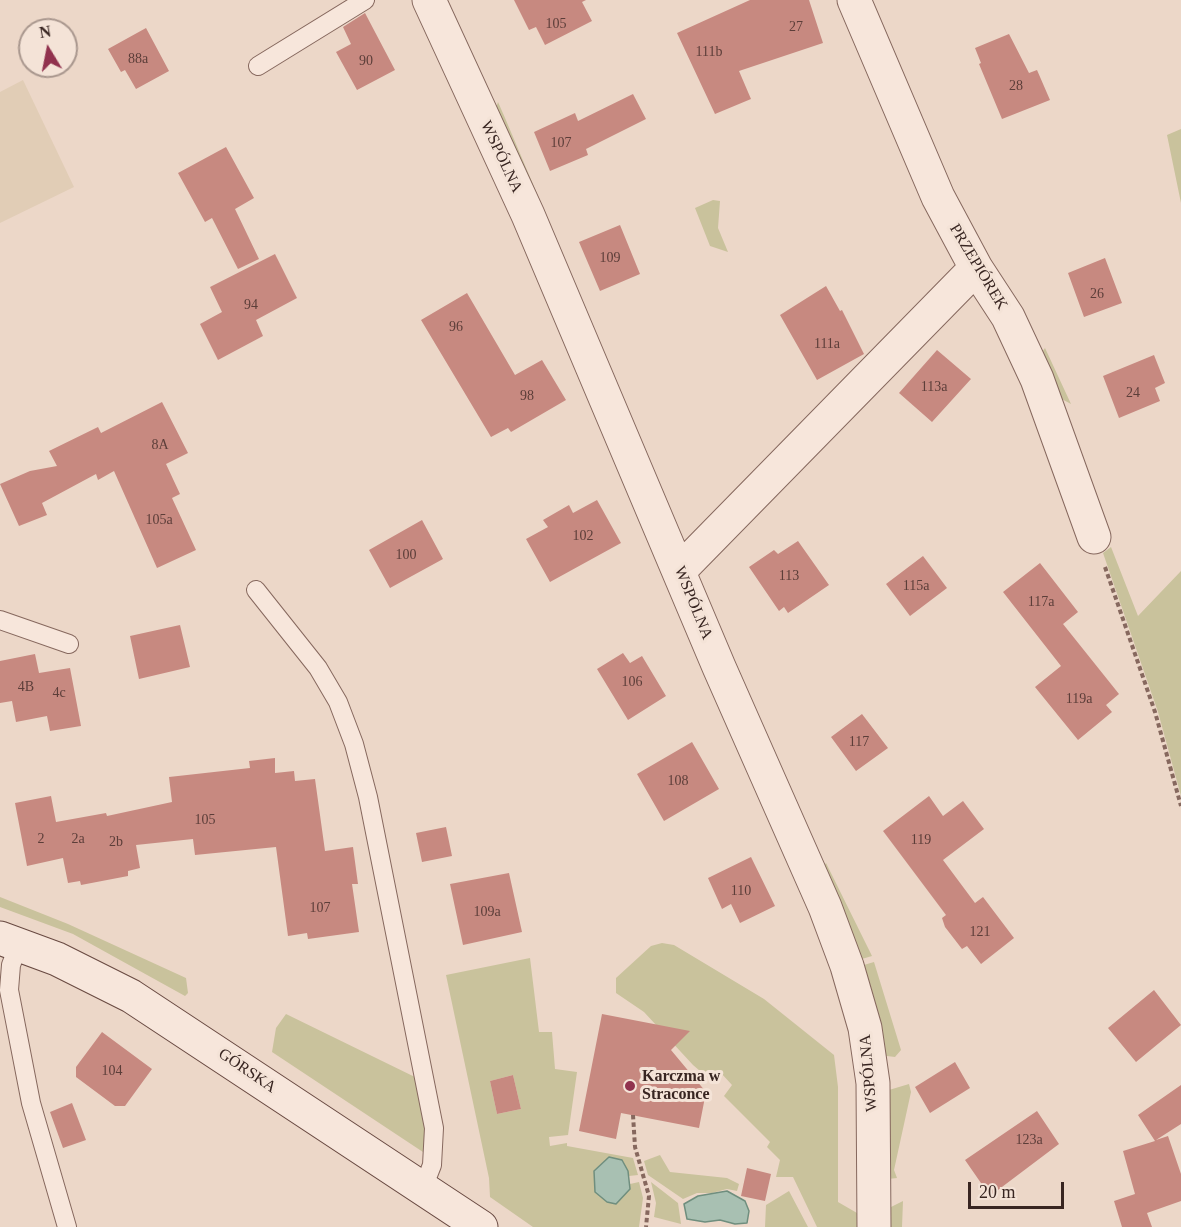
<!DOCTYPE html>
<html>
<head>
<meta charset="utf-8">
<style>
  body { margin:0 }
  #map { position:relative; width:1181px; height:1227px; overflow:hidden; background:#ecd7c8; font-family:Georgia,serif }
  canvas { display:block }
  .north { position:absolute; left:18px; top:18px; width:60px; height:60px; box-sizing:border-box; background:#f4e3d7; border:2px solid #a9978e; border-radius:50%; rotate:350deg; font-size:16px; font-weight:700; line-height:24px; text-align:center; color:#382521 }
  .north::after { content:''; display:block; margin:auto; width:21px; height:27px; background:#91324e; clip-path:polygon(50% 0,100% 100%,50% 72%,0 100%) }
  .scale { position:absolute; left:968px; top:1182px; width:96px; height:27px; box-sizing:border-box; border:3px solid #382521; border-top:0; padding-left:8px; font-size:18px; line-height:21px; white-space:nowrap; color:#382521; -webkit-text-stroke:4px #f4e3d7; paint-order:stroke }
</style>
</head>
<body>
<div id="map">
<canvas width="1181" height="1227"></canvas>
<div class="north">N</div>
<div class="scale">20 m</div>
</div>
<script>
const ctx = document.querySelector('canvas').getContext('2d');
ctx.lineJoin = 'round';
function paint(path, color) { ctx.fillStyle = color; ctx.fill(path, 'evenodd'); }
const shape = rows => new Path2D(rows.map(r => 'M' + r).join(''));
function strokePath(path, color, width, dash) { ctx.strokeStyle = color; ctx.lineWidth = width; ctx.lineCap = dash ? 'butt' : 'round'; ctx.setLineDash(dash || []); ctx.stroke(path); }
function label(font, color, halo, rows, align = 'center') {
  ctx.font = font + ' Georgia,serif'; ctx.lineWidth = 6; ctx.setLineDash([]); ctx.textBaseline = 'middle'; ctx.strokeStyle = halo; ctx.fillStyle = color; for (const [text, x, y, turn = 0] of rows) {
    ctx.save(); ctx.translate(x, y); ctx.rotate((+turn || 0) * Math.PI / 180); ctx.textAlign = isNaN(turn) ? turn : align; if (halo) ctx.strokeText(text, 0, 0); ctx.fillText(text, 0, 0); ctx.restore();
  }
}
paint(shape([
  [23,80,74,187,0,223,0,92]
]), '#e1cdb6');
paint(shape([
  [498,102,505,118,549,222,543,224,494,114],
  [1181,129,1181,203,1167,135],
  [713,200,720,201,718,228,728,252,710,246,695,208],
  [1045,348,1071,404,1058,397,1036,360],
  [1111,547,1138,616,1181,571,1181,796,1158,712,1103,553],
  [826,863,872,956,855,961,823,867],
  [0,897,68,924,186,978,188,993,185,996,73,934,0,907],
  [662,943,674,945,764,999,834,1055,838,1087,838,1202,857,1213,864,1227,817,1227,793,1177,776,1177,780,1160,767,1147,770,1142,724,1096,732,1085,721,1073,714,1083,693,1065,644,1012,616,993,616,978,651,946],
  [530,958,539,1032,552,1032,555,1069,577,1072,568,1135,549,1137,550,1146,567,1143,567,1146,633,1158,638,1175,629,1176,622,1160,608,1158,594,1171,630,1190,630,1184,639,1182,643,1198,639,1227,533,1227,490,1197,489,1178,446,975],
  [513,1075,521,1109,497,1114,490,1081],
  [874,962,901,1050,895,1057,879,1055,857,967],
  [286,1014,419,1079,428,1134,426,1154,272,1052,276,1028],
  [909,1084,911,1092,894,1170,897,1178,888,1179,889,1090],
  [660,1155,670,1172,727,1178,739,1184,737,1191,727,1189,712,1193,697,1193,683,1199,648,1175,644,1161],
  [651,1182,678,1203,681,1224,654,1217,656,1203],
  [789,1191,808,1227,765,1227,766,1205],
  [903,1201,902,1227,883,1227,885,1210]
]), '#c9c29c');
const water = shape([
  [609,1157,622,1160,628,1171,630,1189,616,1204,607,1202,595,1192,594,1171,609,1157],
  [727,1191,745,1201,749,1211,747,1223,735,1224,720,1220,705,1222,687,1219,684,1204,698,1196,727,1191]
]);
paint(water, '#a8c0b2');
strokePath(water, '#6f8e7e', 1.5);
paint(shape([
  [514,0,586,0,582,2,592,21,545,45,536,27,529,30],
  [750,0,809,0,823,43,739,71,751,99,715,114,677,33],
  [365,13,395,70,357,90,336,52,351,44,343,27],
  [146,28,169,71,136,89,125,70,121,72,108,49],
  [1009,34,1029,73,1037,70,1050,100,1002,119,979,64,981,63,975,48],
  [633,94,646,119,586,149,588,155,550,171,534,132,575,113,578,121],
  [226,147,254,198,235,209,259,259,238,269,212,218,205,222,178,173],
  [620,225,640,274,600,291,579,242],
  [275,254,297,298,256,320,263,336,218,360,200,324,222,312,210,287],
  [1105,258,1122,303,1084,317,1068,273],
  [826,286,840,311,842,310,864,354,817,380,780,315],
  [467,293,515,375,542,360,566,400,511,432,508,428,491,437,421,320],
  [937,350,971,379,932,422,899,393],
  [1154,355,1165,383,1155,388,1160,401,1119,418,1103,376],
  [162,402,188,453,166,464,180,494,172,498,196,550,157,568,114,471,98,480,96,474,42,503,47,515,19,526,0,484,30,471,57,466,49,451,98,427,101,433],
  [597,500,621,543,550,582,526,539,548,527,543,520,569,505,573,513],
  [422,520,443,559,390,588,369,550],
  [798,541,829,585,788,613,784,607,779,611,749,567,774,550,778,554],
  [923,556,947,588,910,616,886,584],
  [1040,563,1078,612,1063,624,1119,694,1106,705,1112,712,1078,740,1035,687,1061,666,1003,592],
  [180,625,190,667,139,679,130,636],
  [623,653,630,663,642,656,666,696,628,720,597,669],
  [35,654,39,673,70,668,81,726,50,731,47,716,16,722,12,701,0,703,0,661],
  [862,714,888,748,856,771,831,737],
  [692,742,719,789,664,821,637,774],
  [275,758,275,773,294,771,295,781,315,779,325,851,353,847,358,884,352,884,359,932,308,939,307,933,288,936,276,847,195,855,193,839,136,845,140,868,128,871,128,876,81,885,80,881,68,883,63,858,27,866,15,803,51,796,56,822,106,813,107,816,172,802,169,777,250,768,249,761],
  [929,796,943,816,963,801,984,829,943,860,975,903,983,897,1014,938,981,964,967,946,962,949,945,927,942,918,946,915,883,831],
  [446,827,452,856,422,862,416,833],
  [751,857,775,906,740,923,731,904,722,909,708,878],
  [509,873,522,932,463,945,450,884],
  [1154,990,1181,1025,1136,1062,1108,1028],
  [602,1014,690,1031,671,1050,706,1092,699,1128,621,1113,616,1139,579,1131],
  [102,1032,152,1069,125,1106,115,1106,76,1077,76,1067],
  [955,1062,970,1088,930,1113,915,1087],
  [513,1075,521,1109,497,1114,490,1081],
  [1181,1085,1181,1124,1156,1140,1168,1136,1181,1174,1181,1201,1147,1213,1152,1227,1122,1227,1114,1201,1135,1194,1123,1151,1155,1141,1138,1115],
  [72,1103,86,1140,63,1148,50,1112],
  [1037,1111,1059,1144,990,1196,965,1160],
  [747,1168,771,1174,765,1201,741,1196]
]), '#c78980');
const lane = shape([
  [258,66,365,0],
  [256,590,318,668,338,702,354,744,368,797,434,1128,432,1165,423,1188],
  [0,620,69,644],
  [19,944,11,965,9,990,31,1103,67,1227]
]);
const street = shape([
  [429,0,528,215,719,667,825,907,847,966,865,1028,873,1083,874,1227],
  [854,0,938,197,976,268,1008,317,1037,379,1094,537],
  [679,571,976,268]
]);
const secondary = shape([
  [0,938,57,959,131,996,481,1227]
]);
strokePath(lane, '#86685e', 20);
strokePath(street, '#86685e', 35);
strokePath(secondary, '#684941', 35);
strokePath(shape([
  [1105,567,1155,712,1181,806],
  [633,1115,635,1147,649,1196,646,1227]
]), '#86685e', 4, [4.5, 3]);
strokePath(lane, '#f7e6db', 18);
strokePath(street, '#f7e6db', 33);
strokePath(secondary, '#f7e6db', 33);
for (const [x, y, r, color] of [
  [630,1086,6,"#91324e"]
]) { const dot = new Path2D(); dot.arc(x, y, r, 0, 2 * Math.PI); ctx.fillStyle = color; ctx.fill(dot); strokePath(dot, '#f4e3d7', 2); }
label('14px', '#5c3e39', null, [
  ["105",556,24],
  ["27",796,27],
  ["111b",709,52],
  ["88a",138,59],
  ["90",366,61],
  ["28",1016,86],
  ["107",561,143],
  ["109",610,258],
  ["26",1097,294],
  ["94",251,305],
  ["96",456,327],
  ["111a",827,344],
  ["113a",934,387],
  ["24",1133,393],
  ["98",527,396],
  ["8A",160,445],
  ["105a",159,520],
  ["102",583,536],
  ["100",406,555],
  ["113",789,576],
  ["115a",916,586],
  ["117a",1041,602],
  ["106",632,682],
  ["4B",26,687],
  ["4c",59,693],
  ["119a",1079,699],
  ["117",859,742],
  ["108",678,781],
  ["105",205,820],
  ["2",41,839],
  ["2a",78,839],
  ["119",921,840],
  ["2b",116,842],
  ["110",741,891],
  ["107",320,908],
  ["109a",487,912],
  ["121",980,932],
  ["104",112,1071],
  ["123a",1029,1140]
]);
label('16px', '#382521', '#f4e3d7', [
  ["WSPÓLNA",501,157,65],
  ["PRZEPIÓREK",978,267,59],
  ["WSPÓLNA",693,603,68],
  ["GÓRSKA",247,1071,34],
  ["WSPÓLNA",869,1073,-95]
]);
label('bold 16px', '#382521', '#f4e3d7', [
  ["Karczma w",642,1077],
  ["Straconce",642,1095]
], 'left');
</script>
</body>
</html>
